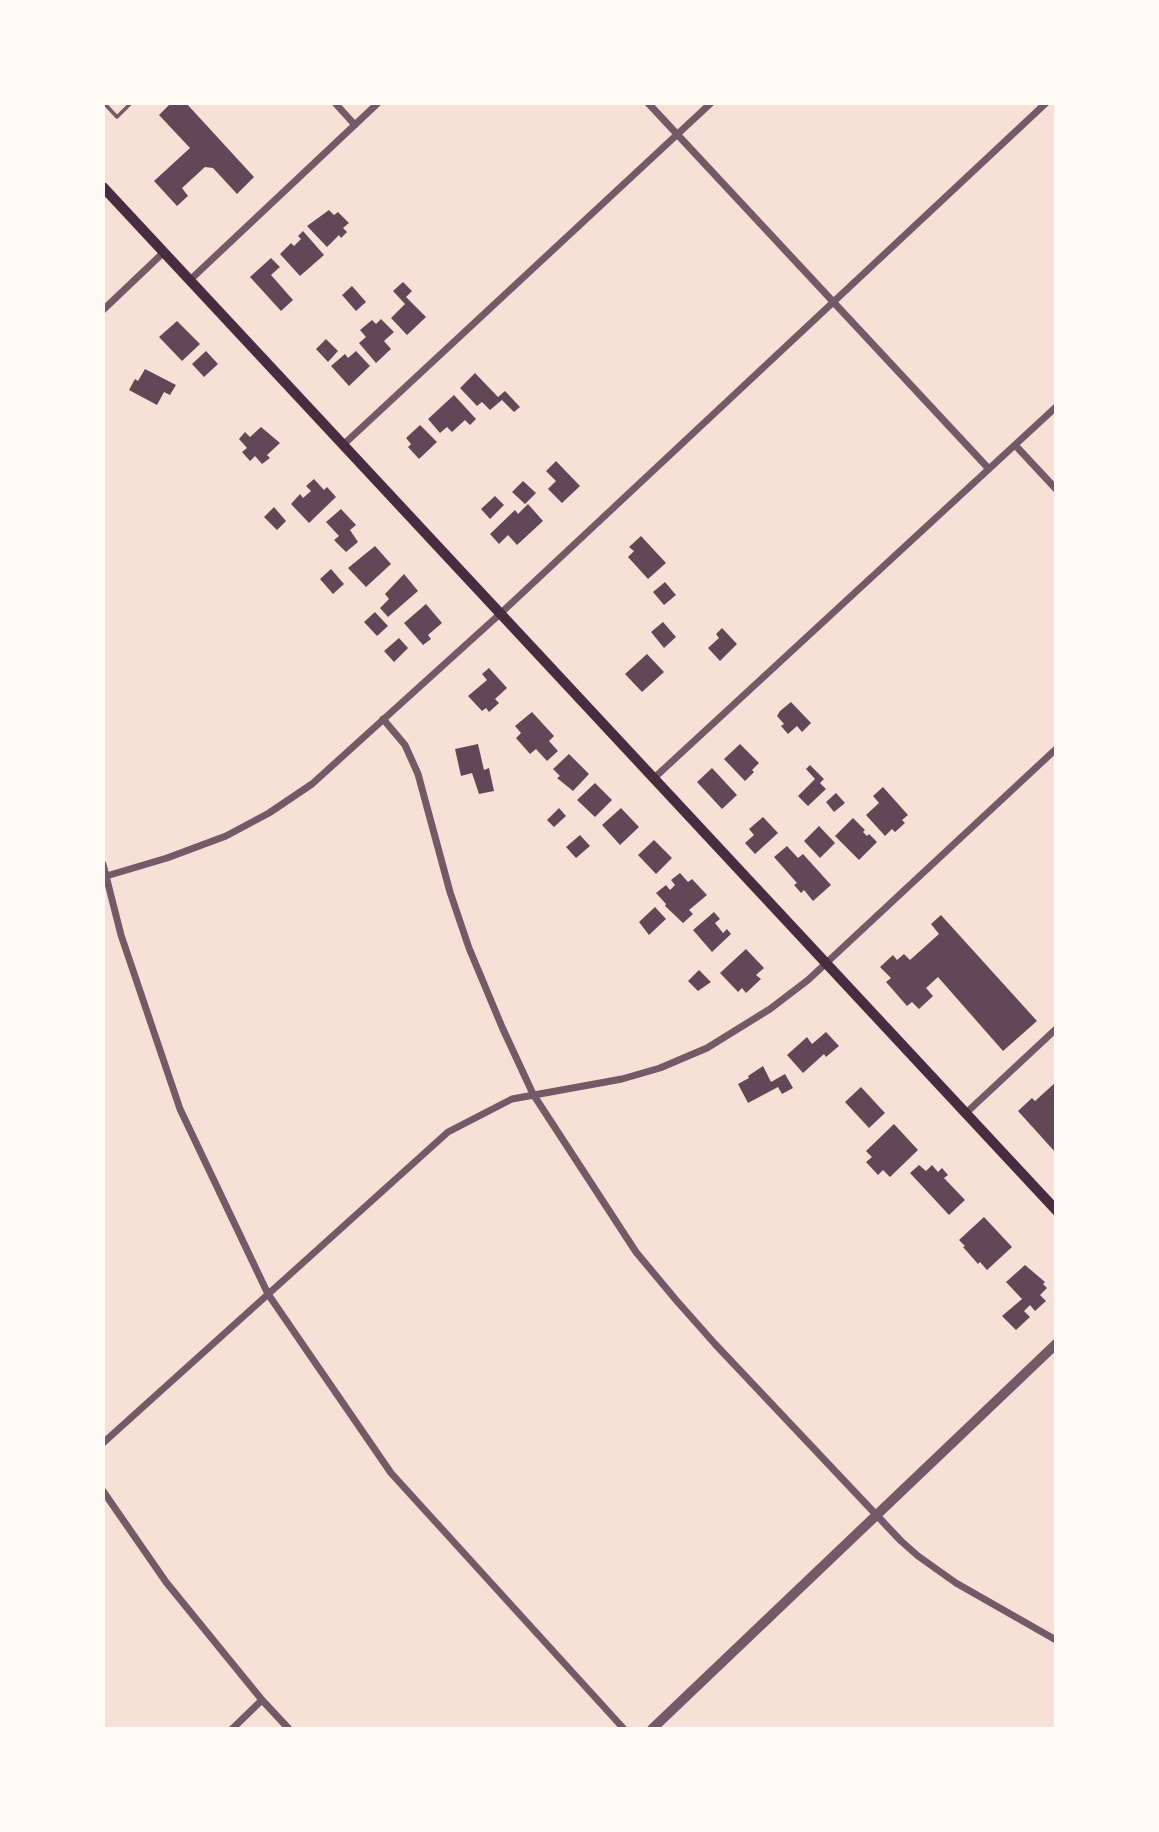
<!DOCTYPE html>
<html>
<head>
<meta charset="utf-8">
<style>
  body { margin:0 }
  #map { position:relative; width:1159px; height:1832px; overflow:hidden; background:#f7e1d7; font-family:Jost,sans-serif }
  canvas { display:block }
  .frame { position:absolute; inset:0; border:105px solid #fffaf5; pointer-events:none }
</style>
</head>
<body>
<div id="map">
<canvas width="1159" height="1832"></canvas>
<div class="frame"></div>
</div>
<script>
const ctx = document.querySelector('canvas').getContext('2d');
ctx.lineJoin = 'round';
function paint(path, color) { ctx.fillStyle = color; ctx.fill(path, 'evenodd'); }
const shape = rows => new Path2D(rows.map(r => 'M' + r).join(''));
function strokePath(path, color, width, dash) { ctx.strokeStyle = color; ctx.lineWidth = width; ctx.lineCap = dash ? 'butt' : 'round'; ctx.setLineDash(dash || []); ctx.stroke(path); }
paint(shape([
  [171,103,186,103,254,177,237,194,213,168,205,167,182,188,188,196,177,206,154,181,190,148,159,115],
  [329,210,334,215,338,212,349,223,343,228,347,232,341,238,339,235,327,247,307,226],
  [303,231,324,255,300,276,280,254,291,243,294,246,301,239,298,236],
  [271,258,280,267,271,275,293,300,281,311,250,277],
  [403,282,412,291,406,297,426,317,407,335,391,318,405,304,393,291],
  [352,286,366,302,356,311,342,295],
  [381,319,394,332,384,341,391,349,376,363,359,343,366,337,360,330,372,320,376,324],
  [177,321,200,344,182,361,159,337],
  [326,339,338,351,328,362,316,349],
  [206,351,218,364,204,377,192,364],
  [356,351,370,366,349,386,331,366,345,354,348,358],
  [145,369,176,385,170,395,164,392,157,405,129,390,135,379,138,381],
  [475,373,498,397,505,391,520,407,514,412,502,400,490,410,482,402,477,406,460,388],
  [454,395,476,419,470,425,465,420,452,432,447,427,440,433,428,419],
  [420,425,437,442,419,459,408,447,411,444,406,438],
  [261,427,280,443,267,455,270,458,262,464,255,456,250,461,242,452,247,448,239,439,245,432,250,437],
  [556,461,580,486,562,503,548,489,556,481,546,471],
  [314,479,324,490,327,487,336,497,309,523,291,504,300,494,303,498,311,491,306,486],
  [523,481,536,493,525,504,512,492],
  [495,496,504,505,490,519,481,509],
  [528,504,543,521,517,545,508,535,499,544,490,534,515,510,518,514],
  [274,507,286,521,277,530,264,517],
  [341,509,356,525,350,530,358,542,346,552,334,540,339,536,326,522],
  [641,536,666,563,648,579,628,557,634,551,629,547],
  [375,546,391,564,366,587,348,568],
  [331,569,344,584,333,594,320,579],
  [404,574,418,591,388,617,380,608,389,599,385,594],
  [665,582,676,595,664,605,653,592],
  [426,604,442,623,428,635,431,639,423,645,404,623],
  [375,612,388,626,377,636,364,622],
  [663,622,676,637,664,648,651,632],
  [722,628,737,644,720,661,708,648,719,638,716,634],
  [399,638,408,648,394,662,384,651],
  [647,654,664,672,642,692,625,674],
  [489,668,507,688,495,699,499,703,489,712,486,708,482,711,468,696,487,680,482,674],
  [791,702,811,723,802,732,797,726,788,734,781,726,784,724,777,716,780,711],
  [532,712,554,736,549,741,558,751,547,761,536,749,530,754,516,738,521,733,515,726],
  [478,744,484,770,489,768,494,791,479,794,472,773,461,776,455,749],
  [740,744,759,763,752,770,754,772,745,781,724,759],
  [569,754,589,774,573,791,557,778,560,776,553,769],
  [810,765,824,779,820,783,826,789,808,806,798,796,815,779,806,769],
  [712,768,737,795,722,809,697,782],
  [595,783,612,800,595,817,577,800],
  [883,787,908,815,902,820,905,823,895,832,892,829,885,836,866,815,879,803,873,796],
  [836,793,845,803,834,812,826,802],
  [559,808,566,816,554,827,547,820],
  [621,808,639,827,620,845,602,825],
  [763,817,778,833,755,854,745,843,754,835,749,829],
  [853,818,865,830,863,832,867,836,869,834,877,842,859,860,835,836],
  [819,826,835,843,820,858,804,841],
  [580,835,590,846,576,858,566,847],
  [654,840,672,858,656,874,638,855],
  [787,846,798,858,803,854,831,885,813,901,804,890,801,893,794,885,797,883,774,857],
  [680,873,688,882,692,879,707,895,689,910,693,914,683,923,665,906,666,904,656,893,666,885,670,890,675,885,671,880],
  [655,907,666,919,649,935,639,922],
  [714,912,720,919,715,923,723,933,727,929,731,934,712,952,693,930],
  [941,915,1037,1021,1003,1051,938,977,926,988,933,996,919,1009,912,1002,907,1006,886,982,891,978,880,967,893,955,897,960,904,954,910,960,939,934,931,924],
  [746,949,764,968,756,975,761,979,746,993,742,988,738,992,720,973],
  [699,970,711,982,698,991,688,981],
  [826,1032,839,1046,826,1057,824,1054,803,1073,787,1055,807,1037,812,1044],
  [763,1066,771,1082,785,1074,793,1088,782,1094,778,1087,748,1103,738,1084,749,1078,748,1076],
  [1056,1082,1056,1153,1018,1111,1032,1098,1035,1101],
  [861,1087,885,1113,869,1128,845,1102],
  [894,1124,918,1150,890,1177,883,1170,878,1175,866,1162,872,1157,866,1151],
  [919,1165,926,1171,932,1165,938,1172,942,1168,948,1175,944,1178,965,1200,949,1215,910,1173],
  [984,1217,1012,1247,987,1270,980,1262,978,1264,963,1247,965,1246,959,1240],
  [1025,1265,1045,1282,1043,1284,1047,1288,1040,1295,1046,1301,1035,1311,1030,1305,1024,1311,1030,1317,1016,1330,1002,1316,1022,1299,1006,1282]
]), '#644757');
strokePath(shape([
  [104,103,117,117,131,103]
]), '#755966', 3.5);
strokePath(shape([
  [335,103,355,125],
  [648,103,989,469],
  [190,280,378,103],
  [103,310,164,252],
  [343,445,711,103],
  [1015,445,1056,489],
  [383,719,405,745,418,774,450,892,469,948,502,1027,533,1094,636,1252,676,1300,715,1344,901,1541,918,1556,956,1583,1056,1640],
  [653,779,1056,407],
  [103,864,121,935,180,1109,268,1294,391,1473,624,1729],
  [103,877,167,858,226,836,269,813,312,784,501,613,1046,103],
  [966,1113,1056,1029],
  [103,1443,448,1132,512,1099,622,1079,660,1068,707,1048,770,1009,808,980,1056,749],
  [103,1491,166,1582,262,1700,289,1729],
  [232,1729,262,1700]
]), '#755966', 7);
strokePath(shape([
  [652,1729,1056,1344]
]), '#755966', 10);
strokePath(shape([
  [103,187,1056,1210]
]), '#4a2c40', 10);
</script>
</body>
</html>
